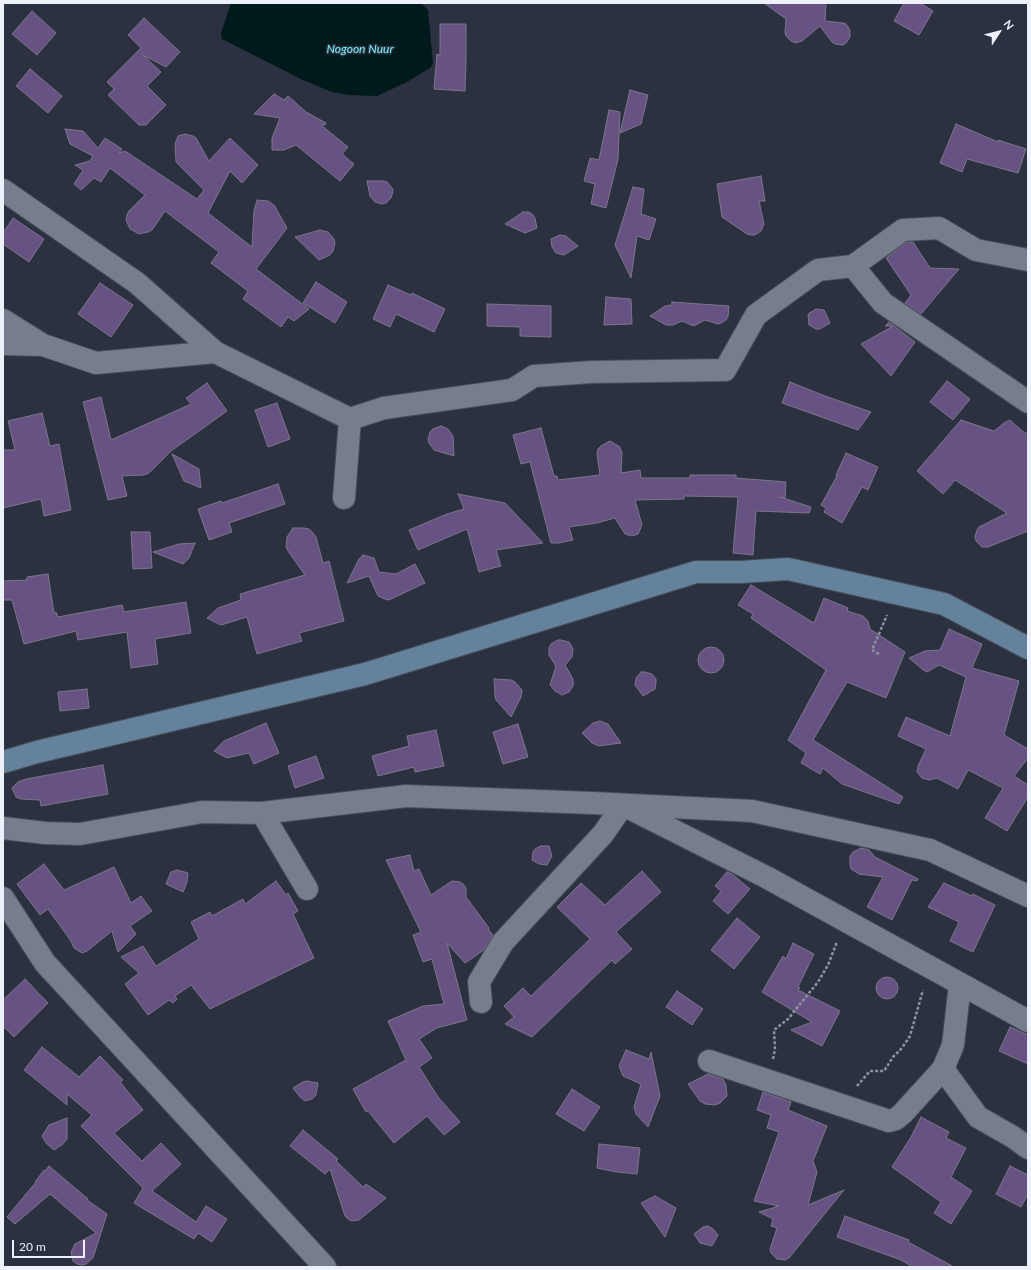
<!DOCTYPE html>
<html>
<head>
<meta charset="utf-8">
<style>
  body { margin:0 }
  #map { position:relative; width:1031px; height:1270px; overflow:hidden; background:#2b3140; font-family:Lato,sans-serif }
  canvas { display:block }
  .frame { position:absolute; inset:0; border:4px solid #ecf1fb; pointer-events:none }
  .north { position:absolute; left:979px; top:12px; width:40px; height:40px; -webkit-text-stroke:3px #2b3140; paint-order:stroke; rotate:54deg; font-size:11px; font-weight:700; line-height:16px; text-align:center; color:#ecf1fb }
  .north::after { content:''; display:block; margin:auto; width:14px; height:18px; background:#ecf1fb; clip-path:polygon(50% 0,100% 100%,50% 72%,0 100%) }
  .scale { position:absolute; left:12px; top:1240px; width:73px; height:18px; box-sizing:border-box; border:2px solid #ecf1fb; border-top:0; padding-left:5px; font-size:12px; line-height:14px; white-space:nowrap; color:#ecf1fb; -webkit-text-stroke:3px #2b3140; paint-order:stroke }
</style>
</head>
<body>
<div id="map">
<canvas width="1031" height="1270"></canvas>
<div class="frame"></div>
<div class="north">N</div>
<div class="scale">20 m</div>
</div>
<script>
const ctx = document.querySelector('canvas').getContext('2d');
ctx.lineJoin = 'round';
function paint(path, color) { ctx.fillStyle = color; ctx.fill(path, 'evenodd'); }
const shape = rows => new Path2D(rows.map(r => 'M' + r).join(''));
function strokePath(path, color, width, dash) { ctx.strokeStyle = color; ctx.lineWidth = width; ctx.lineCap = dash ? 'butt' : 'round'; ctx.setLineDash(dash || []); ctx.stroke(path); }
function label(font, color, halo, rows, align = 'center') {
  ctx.font = font + ' Lato,sans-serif'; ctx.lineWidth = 3; ctx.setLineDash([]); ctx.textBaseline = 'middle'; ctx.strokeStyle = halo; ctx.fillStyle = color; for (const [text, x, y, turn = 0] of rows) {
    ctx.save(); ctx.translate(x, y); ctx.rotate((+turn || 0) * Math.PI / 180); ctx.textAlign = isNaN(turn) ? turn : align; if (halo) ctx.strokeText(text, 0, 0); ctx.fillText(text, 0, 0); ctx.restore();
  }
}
paint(shape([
  [231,3,421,3,428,10,433,64,430,68,407,82,377,96,349,95,332,92,303,80,222,39,221,33]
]), '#001a1b');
const building = shape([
  [764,3,826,3,825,21,843,23,846,24,850,30,850,37,846,43,843,45,835,44,832,42,820,26,802,41,795,43,791,41,786,36,785,32,786,19,764,3],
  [904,3,920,3,933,11,919,35,894,21,904,3],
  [32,11,56,33,37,55,12,34,32,11],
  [144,18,180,52,166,67,143,55,161,72,147,86,166,105,146,125,139,125,108,95,114,89,107,82,141,48,128,35,144,18],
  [440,24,466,24,466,62,465,91,434,89,437,54,440,55,440,24],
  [30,69,62,96,48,113,16,86,30,69],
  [630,90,648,95,641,124,620,133,630,90],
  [274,94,284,100,288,96,306,112,326,123,325,125,321,125,348,147,342,154,354,164,340,181,296,145,284,150,272,150,272,138,280,118,254,114,274,94],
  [609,110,620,112,618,159,606,208,591,204,595,184,584,181,590,158,599,160,609,110],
  [956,124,998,142,998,140,1026,149,1018,173,967,159,962,172,940,163,956,124],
  [65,129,83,131,98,148,105,138,122,149,119,153,125,151,197,199,204,190,176,162,175,144,178,136,185,134,193,136,196,138,209,161,230,138,258,165,242,183,230,171,208,213,252,247,254,211,257,200,268,201,274,205,287,228,256,269,309,309,294,321,288,317,281,327,243,299,248,291,211,263,219,252,165,211,152,230,148,232,139,234,130,229,126,220,127,215,129,211,145,195,110,168,101,182,94,178,81,190,74,184,83,170,75,165,90,161,93,156,70,144,65,129],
  [761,176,765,201,759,201,764,224,761,231,755,235,751,235,747,234,722,217,717,184,761,176],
  [367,181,383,181,387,182,392,188,393,191,391,198,386,203,382,204,375,202,370,196,367,181],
  [633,187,644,189,641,214,656,219,649,240,637,236,631,278,615,245,633,187],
  [523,212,529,212,533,215,535,218,537,228,525,233,505,224,523,212],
  [13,218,44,239,29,262,3,244,3,233,13,218],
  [320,230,328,232,334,239,335,243,333,251,330,255,319,260,295,237,320,230],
  [560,235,566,236,578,246,564,255,556,253,552,247,551,239,560,235],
  [907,242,913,242,930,268,959,269,921,314,905,303,911,295,886,258,907,242],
  [316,282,347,302,335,323,303,303,316,282],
  [100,283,133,305,111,337,78,314,100,283],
  [388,285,411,295,412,293,445,309,434,332,396,314,390,327,373,319,388,285],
  [606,297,631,299,632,324,604,325,606,297],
  [672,302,729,306,728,317,726,320,721,323,718,324,705,320,694,326,682,321,673,325,666,325,650,316,665,306,672,305,672,302],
  [487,304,551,306,551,337,520,336,520,327,487,326,487,304],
  [816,309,824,310,830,323,820,329,816,329,809,325,808,314,816,309],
  [889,322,915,342,891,376,861,344,893,326,885,326,889,322],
  [947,381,970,399,953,420,930,402,947,381],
  [790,382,825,396,871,412,858,430,782,403,790,382],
  [207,383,227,411,171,451,149,473,144,475,122,476,127,496,108,500,83,402,101,397,111,440,191,404,186,398,207,383],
  [277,403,290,439,268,447,255,410,277,403],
  [42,413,50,446,59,444,71,510,44,516,41,499,3,508,3,450,15,450,8,421,42,413],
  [961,420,994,431,1004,423,1010,420,1022,431,1028,434,1028,531,988,547,982,547,976,541,975,537,977,530,979,527,1007,513,955,480,943,494,917,471,961,420],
  [441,426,448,429,453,436,454,456,434,450,429,443,428,440,430,432,433,429,441,426],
  [541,428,554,476,557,476,558,480,600,475,597,454,598,449,601,446,610,441,620,447,622,453,621,473,640,470,641,478,690,478,690,475,736,475,736,478,786,482,785,498,780,497,811,507,809,513,756,511,753,555,733,553,738,497,684,496,684,499,635,500,642,525,638,534,632,536,625,534,615,518,597,523,569,527,573,540,559,543,551,543,530,462,521,464,513,435,541,428],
  [846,453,878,467,868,490,862,487,842,523,824,512,826,508,821,505,837,476,836,475,846,453],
  [172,454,199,469,201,488,184,481,172,454],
  [278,484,285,504,229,523,232,532,209,540,198,509,221,501,222,503,278,484],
  [458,494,505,503,543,543,496,550,501,566,479,572,467,529,418,550,409,530,447,514,464,509,458,494],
  [293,528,304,528,309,529,313,533,316,537,323,563,329,561,344,621,299,633,302,641,257,654,247,617,221,625,207,618,218,608,241,600,240,594,305,575,288,551,286,547,287,537,293,528],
  [131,532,150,532,152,568,133,569,131,532],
  [195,543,189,558,183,564,153,552,179,544,195,543],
  [363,555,374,558,379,572,396,574,415,564,425,583,391,599,387,600,378,596,369,576,347,583,359,559,363,555],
  [48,574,54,613,56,612,58,617,122,605,124,612,186,602,191,633,155,639,158,664,131,668,127,632,78,640,76,631,24,644,12,600,3,600,3,581,27,580,27,577,48,574],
  [751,585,814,623,824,598,848,608,847,611,863,616,868,621,870,629,905,652,886,698,847,682,813,740,903,797,899,804,842,784,823,768,820,774,801,763,806,753,788,740,826,670,751,618,753,614,738,605,751,585],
  [949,629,982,644,972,668,1019,681,1004,735,1028,749,1028,758,1014,776,1028,785,1028,797,1007,831,985,818,1003,788,968,770,958,789,937,778,929,780,922,778,917,772,918,766,926,749,898,736,906,717,950,736,966,677,939,665,927,672,922,669,909,658,925,651,940,650,949,629],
  [558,640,561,640,569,642,573,649,572,657,565,665,573,679,573,686,569,692,562,695,555,691,550,685,556,666,549,655,549,648,551,644,558,640],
  '698 660a13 13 0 1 1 26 0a13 13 0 1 1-26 0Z',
  [641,672,645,672,652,674,656,679,656,683,655,689,643,696,635,685,636,678,641,672],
  [494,679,511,680,515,682,522,690,521,697,511,717,496,700,495,696,494,679],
  [87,689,89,708,60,711,58,692,87,689],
  [600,721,608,724,621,743,599,746,592,743,582,733,593,723,600,721],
  [266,723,279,753,254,764,249,753,227,758,214,751,224,741,266,723],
  [518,724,528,757,503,764,493,732,518,724],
  [436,730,444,766,415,772,414,767,378,776,372,756,409,746,407,736,436,730],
  [316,756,324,778,295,788,288,766,316,756],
  [103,765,108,794,41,806,40,800,21,799,16,797,12,788,18,782,26,779,103,765],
  [541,846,549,846,552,856,547,865,539,864,532,860,533,852,535,849,541,846],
  [861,848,869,850,875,857,918,879,917,881,912,880,892,920,867,907,883,877,859,874,851,869,850,865,850,856,853,852,861,848],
  [410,855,414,871,419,869,431,895,452,881,460,882,463,884,466,888,466,897,489,928,488,929,493,935,484,950,465,963,447,943,467,1020,437,1028,419,1039,432,1058,419,1067,438,1097,460,1122,444,1135,427,1116,394,1143,368,1111,366,1112,353,1089,406,1060,388,1021,423,1006,444,1004,432,959,423,962,413,935,421,932,386,860,410,855],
  [44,864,64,890,114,867,131,903,141,896,152,911,130,926,136,934,118,952,112,931,87,951,82,953,74,948,71,941,48,909,40,915,17,884,44,864],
  [177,870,188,873,187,882,183,892,166,884,171,872,177,870],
  [642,871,661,892,616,932,632,949,615,964,612,960,532,1037,505,1024,514,1017,504,1006,523,988,531,996,590,939,557,907,581,883,605,905,642,871],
  [727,872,732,874,750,889,728,914,713,901,721,891,715,886,727,872],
  [276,881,286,895,288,893,298,911,293,914,314,958,210,1009,191,985,175,996,177,999,173,1003,169,1000,148,1015,125,984,139,973,121,957,143,946,156,966,199,939,191,922,210,912,212,916,243,899,245,904,276,881],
  [944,883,972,896,973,894,995,905,973,952,950,941,959,922,928,907,944,883],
  [737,918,760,937,734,969,711,950,737,918],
  [793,943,814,954,798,987,800,988,798,990,840,1011,822,1046,791,1030,812,1022,762,992,783,956,786,959,793,943],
  '876 988a11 11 0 1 1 22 0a11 11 0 1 1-22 0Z',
  [25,979,48,1003,14,1037,3,1026,3,1000,25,979],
  [677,991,703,1009,692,1025,666,1007,677,991],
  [1010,1027,1028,1035,1028,1064,999,1051,1010,1027],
  [42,1047,79,1077,100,1056,123,1080,120,1082,143,1110,114,1133,142,1161,161,1143,181,1164,152,1191,196,1222,206,1206,227,1219,212,1242,198,1233,194,1239,134,1203,143,1188,81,1126,92,1115,67,1094,67,1105,24,1070,42,1047],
  [626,1050,649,1059,651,1052,660,1096,648,1127,636,1114,634,1107,641,1084,623,1076,619,1066,626,1050],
  [708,1074,723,1079,726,1085,727,1096,720,1103,715,1105,705,1104,700,1101,688,1084,708,1074],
  [307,1081,318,1083,316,1095,312,1099,305,1101,300,1097,293,1088,303,1082,307,1081],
  [572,1089,600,1107,584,1131,556,1114,572,1089],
  [763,1092,791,1102,788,1110,827,1126,813,1161,817,1172,808,1205,844,1190,789,1258,785,1260,777,1259,771,1253,770,1249,777,1228,771,1226,773,1219,759,1212,779,1206,754,1201,779,1132,767,1128,771,1115,757,1110,763,1092],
  [921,1117,949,1132,946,1138,966,1148,951,1177,972,1191,951,1224,934,1213,941,1202,892,1167,911,1137,921,1117],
  [67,1118,67,1139,63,1144,54,1150,46,1143,42,1136,49,1125,67,1118],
  [303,1130,338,1159,336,1161,363,1187,366,1184,386,1198,359,1220,351,1221,348,1219,345,1216,330,1169,325,1174,290,1146,303,1130],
  [599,1144,640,1148,637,1174,617,1172,597,1168,599,1144],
  [49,1166,88,1199,87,1200,107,1214,93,1258,86,1264,82,1265,77,1264,73,1261,71,1252,75,1244,96,1233,50,1194,15,1224,7,1217,36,1182,35,1182,44,1170,45,1171,49,1166],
  [1010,1166,1028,1175,1028,1194,1021,1207,996,1194,1010,1166],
  [655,1196,676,1208,665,1237,641,1203,655,1196],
  [845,1216,909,1240,908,1242,954,1267,913,1267,901,1260,837,1237,845,1216],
  [708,1226,713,1229,718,1235,712,1246,700,1243,694,1234,703,1227,708,1226]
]);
paint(building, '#675284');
strokePath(building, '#7d7688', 1);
const street = shape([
  [3,190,137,283,215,352,350,419,384,408,512,390,534,376,592,372,725,370,756,315,818,270,853,266,903,230,939,228,976,250,1028,260],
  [853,266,883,303,1028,402],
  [3,320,43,345,96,363,215,352],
  [3,344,43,345],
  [344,498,350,419],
  [629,808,766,877,1028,1021],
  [262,813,307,889],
  [3,828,45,833,80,834,202,812,262,813,406,796,592,803,752,811,930,850,1028,896],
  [3,898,45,963,325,1267],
  [960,984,953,1045,943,1069,978,1117,1013,1137,1028,1148],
  [481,1002,479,982,503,942,603,834,623,805],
  [709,1061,889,1121,896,1119,903,1113,943,1069]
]);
const secondary = shape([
  [3,762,37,752,365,674,696,572,741,572,788,569,944,604,1028,648]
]);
strokePath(street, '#474d59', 24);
strokePath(secondary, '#474d59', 24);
strokePath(shape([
  [879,654,872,650,887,615],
  [773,1059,775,1049,774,1030,788,1019,818,982,828,965,837,942],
  [857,1086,870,1071,884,1071,893,1057,902,1048,910,1036,923,990]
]), '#8d939f', 2.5, [3, 2]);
strokePath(street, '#767d8f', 22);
strokePath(secondary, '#64829b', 22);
label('italic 12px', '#75f4f9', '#2b3140', [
  ["Nogoon Nuur",360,49]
]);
</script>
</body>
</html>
